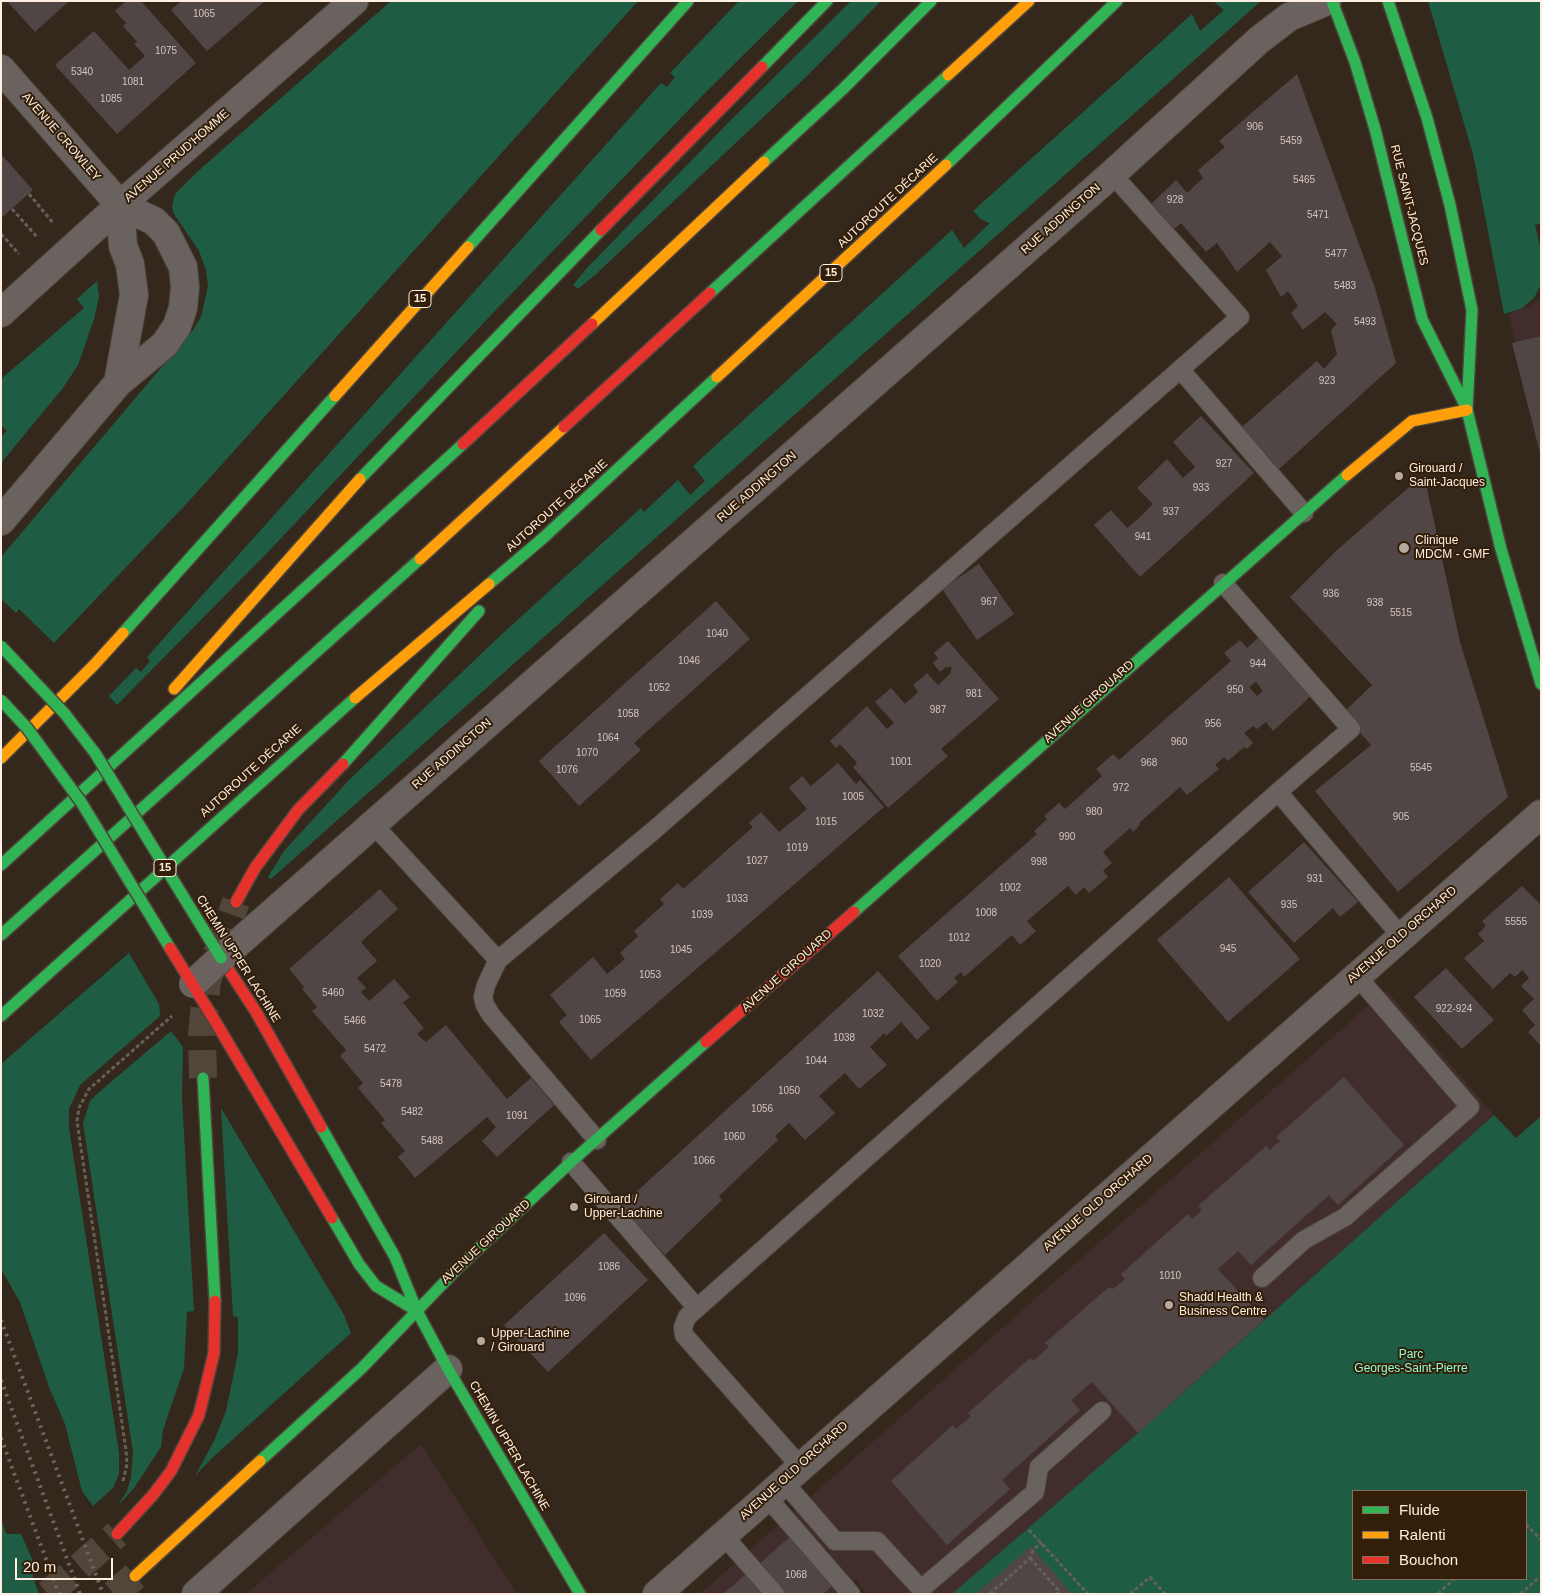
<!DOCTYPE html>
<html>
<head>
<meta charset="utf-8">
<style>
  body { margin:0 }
  #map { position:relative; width:1542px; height:1595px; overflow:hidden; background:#34281d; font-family:Helvetica,sans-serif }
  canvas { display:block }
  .frame { position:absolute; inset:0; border:2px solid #feefe2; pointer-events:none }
  .legend { position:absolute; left:1352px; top:1490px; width:175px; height:90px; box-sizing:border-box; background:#331e09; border:1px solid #847260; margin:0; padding:6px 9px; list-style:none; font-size:15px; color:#feefe2 }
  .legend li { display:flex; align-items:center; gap:10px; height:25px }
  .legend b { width:25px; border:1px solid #847260 }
  .scale { position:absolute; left:15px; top:1558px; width:98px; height:22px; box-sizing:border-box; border:2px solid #feefe2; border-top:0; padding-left:6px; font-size:15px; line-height:18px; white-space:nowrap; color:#feefe2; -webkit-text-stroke:4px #331e09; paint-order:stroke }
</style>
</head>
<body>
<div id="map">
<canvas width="1542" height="1595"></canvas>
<div class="frame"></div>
<ul class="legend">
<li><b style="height:6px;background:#30b455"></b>Fluide</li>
<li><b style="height:6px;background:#ff9f0a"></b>Ralenti</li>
<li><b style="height:6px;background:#e5322d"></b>Bouchon</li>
</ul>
<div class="scale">20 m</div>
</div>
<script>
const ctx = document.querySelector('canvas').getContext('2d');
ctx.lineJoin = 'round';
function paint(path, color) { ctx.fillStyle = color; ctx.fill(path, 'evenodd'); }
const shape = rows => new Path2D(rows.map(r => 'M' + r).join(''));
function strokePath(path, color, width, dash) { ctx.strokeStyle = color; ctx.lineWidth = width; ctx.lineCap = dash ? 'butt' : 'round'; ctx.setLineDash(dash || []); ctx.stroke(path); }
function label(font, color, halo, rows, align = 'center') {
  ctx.font = font + ' Helvetica,sans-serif'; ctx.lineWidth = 4; ctx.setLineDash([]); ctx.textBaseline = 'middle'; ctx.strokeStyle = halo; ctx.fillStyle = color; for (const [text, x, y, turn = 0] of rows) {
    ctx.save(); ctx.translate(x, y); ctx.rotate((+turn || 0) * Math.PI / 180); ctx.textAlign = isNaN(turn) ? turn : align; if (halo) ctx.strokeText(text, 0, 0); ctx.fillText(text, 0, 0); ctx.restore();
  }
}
paint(shape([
  [1541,300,1541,439,1509,315],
  [1386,990,1494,1115,1138,1433,952,1594,867,1594,855,1579,838,1594,700,1594],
  [421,1444,517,1594,246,1594]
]), '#412e2c');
paint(shape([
  [391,1,638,1,189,501,54,643,19,609,16,613,1,599,1,557,193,330,201,317,208,286,206,270,199,251,174,214,172,207,175,194,196,173],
  [739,1,798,1,703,95,493,313,268,552,117,705,109,696,136,668,141,672,150,661,147,657,661,83,667,87,675,77,670,73],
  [851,1,881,1,807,76,595,275,578,289,573,285,587,268,725,126],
  [1213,1,1261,1,271,879,268,877,284,851,350,779,502,634,641,508,644,512,678,480,690,495,705,481,693,466,952,230,964,248,990,223,982,220,973,211,1192,14,1200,31,1224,10],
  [1428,1,1541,1,1541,223,1535,225,1541,250,1541,284,1534,298,1521,309,1504,314,1473,154],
  [97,281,99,297,94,319,78,365,63,388,1,463,1,436,7,431,1,425,1,379,84,308,77,299],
  [129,953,159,1004,160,1016,80,1085,69,1109,69,1128,119,1453,119,1474,113,1488,93,1506,82,1491,65,1424,49,1387,20,1302,1,1269,1,1064],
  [171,1031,183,1047,182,1098,194,1311,187,1312,184,1368,163,1430,161,1447,134,1488,117,1507,127,1491,131,1478,133,1452,83,1123,90,1101,98,1093],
  [221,1108,344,1315,351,1333,211,1459,195,1476,214,1441,226,1411,238,1353,238,1317,233,1316],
  [1494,1115,1516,1138,1541,1116,1541,1594,952,1594,1138,1433],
  [1353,1491,1526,1491,1526,1579,1353,1579],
  [1,1518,6,1534,21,1534,32,1559,33,1577,39,1594,1,1594]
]), '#1e5d44');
paint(shape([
  [7,1,69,1,35,32],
  [126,1,141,1,196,63,117,134,55,65,94,31,129,70,145,56,134,44,137,42,123,26,126,23,115,11],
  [181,1,265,1,207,51,171,10],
  [1297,74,1375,288,1396,363,1279,469,1242,427,1317,361,1324,369,1337,354,1331,330,1337,324,1325,312,1303,330,1291,313,1298,306,1288,291,1281,297,1266,270,1282,256,1270,242,1237,272,1217,243,1206,252,1181,223,1171,232,1147,208,1176,180,1187,193,1203,178,1198,170,1225,147,1219,141],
  [1,154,33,190,1,218],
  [1541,336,1541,453,1540,453,1512,343],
  [1201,416,1254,473,1140,577,1094,525,1111,510,1127,528,1139,518,1153,504,1137,488,1167,459,1183,478,1195,467,1173,442],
  [1415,482,1426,484,1460,642,1508,797,1398,892,1315,791,1371,745,1343,713,1372,685,1290,597,1336,551],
  [979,564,1014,614,977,640,942,589],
  [716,601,750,639,634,743,641,750,579,806,539,761],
  [1259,637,1311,696,1273,731,1266,722,1257,729,1253,726,1244,733,1253,743,1247,749,1244,747,1228,761,1224,757,1215,765,1219,769,1187,795,1180,787,1139,823,1140,825,1133,832,1130,828,1103,852,1112,863,1103,871,1108,877,1089,893,1084,887,1076,895,1068,886,1027,921,1036,931,1020,945,1012,935,964,977,961,972,954,978,958,982,937,1001,898,956,1037,834,1034,831,1047,819,1044,816,1059,803,1065,809,1102,776,1096,769,1113,754,1119,760,1231,661,1224,653,1240,640,1247,648],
  [1256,682,1263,691,1257,696,1249,687],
  [948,641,999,699,941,749,948,756,888,808,853,767,857,763,840,744,836,748,830,741,867,706,887,729,894,723,875,702,891,688,905,704,918,692,913,685,927,673,938,685,950,674,952,667,946,667,940,672,933,663,938,658,934,653],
  [838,763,856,784,860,780,884,807,591,1060,559,1022,567,1015,550,995,593,957,607,974,625,959,620,953,638,936,634,931,664,904,660,899,678,883,683,889,753,827,749,823,761,812,779,832,807,809,789,788,802,776,811,786],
  [1304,842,1358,902,1340,917,1333,908,1294,943,1248,892],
  [1229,877,1300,959,1228,1022,1157,940],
  [1522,886,1541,905,1541,1046,1528,1032,1535,1025,1522,1010,1534,999,1521,986,1529,978,1522,970,1515,977,1510,973,1493,989,1464,958,1484,941,1478,934,1486,926,1482,921],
  [380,889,398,909,361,942,377,961,357,978,366,988,361,992,369,1001,394,979,410,997,396,1008,403,1003,424,1028,417,1034,426,1042,446,1025,507,1099,531,1078,554,1105,497,1157,482,1141,496,1127,487,1117,415,1178,398,1157,405,1151,381,1123,385,1120,358,1088,363,1083,340,1056,346,1050,312,1011,317,1007,302,989,304,987,289,969],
  [1446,968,1494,1020,1462,1049,1414,997],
  [878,971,930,1028,917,1040,901,1022,886,1036,884,1033,870,1047,887,1065,859,1089,845,1073,819,1096,835,1113,805,1140,789,1123,775,1136,778,1140,719,1196,722,1200,665,1255,621,1206],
  [1344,1077,1404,1145,1338,1205,1329,1195,1251,1265,1238,1251,1218,1269,1264,1320,1138,1433,1092,1382,1071,1400,1080,1410,1002,1480,1010,1489,947,1545,891,1481,953,1425,956,1429,971,1416,968,1413,1030,1358,1033,1361,1049,1347,1045,1343,1109,1287,1113,1289,1125,1279,1121,1274,1188,1214,1192,1219,1202,1210,1198,1206,1266,1146,1270,1150,1280,1141,1276,1137],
  [604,1233,648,1280,548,1372,504,1325],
  [791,1536,833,1585,823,1594,784,1594,758,1565],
  [1031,1546,1072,1594,976,1594],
  [746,1574,763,1594,723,1594]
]), '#504645');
strokePath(shape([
  [114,1594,135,1576]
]), '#52463b', 28, [28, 14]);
strokePath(shape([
  [203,1078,202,1035,207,981,236,902],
  [48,1594,117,1534]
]), '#52463b', 28, [28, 14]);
const lane = shape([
  [1180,369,1304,513],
  [1223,583,1351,729,1278,792],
  [372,823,498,960],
  [597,1140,491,1015,485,1005,483,997,486,985,498,960,653,831,1240,317,1112,174],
  [571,1162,696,1307],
  [1262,1278,1304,1240,1345,1217,1470,1107,1356,975],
  [800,1466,684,1335,683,1327,687,1317,1278,792,1401,936],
  [783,1481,835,1541,877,1541,921,1589,1035,1492,1039,1467,1102,1411],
  [766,1496,851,1594],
  [723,1535,775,1594]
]);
const street = shape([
  [1,69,120,205,154,221,166,233,183,267,185,287,183,308,177,326,165,344,118,383,1,521],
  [1,313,120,205,354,1],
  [118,383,134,295,130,264,123,246,120,205],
  [221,958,1112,174,1259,40,1289,17,1327,1],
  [196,1594,448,1369],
  [657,1594,1541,814]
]);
const fast = shape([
  [1332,1,1355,62,1375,129,1422,319,1467,409],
  [1388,1,1427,118,1450,205,1472,310,1467,410,1501,549,1541,684],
  [762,67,827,1],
  [764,162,843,89,931,1],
  [946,165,1117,1],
  [468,247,688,1],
  [710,293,948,75],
  [360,479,601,230],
  [489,584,542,539,717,377],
  [123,633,335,396],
  [343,764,479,611],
  [1,865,463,444],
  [854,912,1347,475],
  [1,935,420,559],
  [1,1016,355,698],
  [203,1078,215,1301],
  [321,1127,395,1257,417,1311,448,1369,580,1594],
  [332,1218,359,1264,376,1286,417,1311],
  [260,1461,362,1368,459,1267,571,1162,706,1042]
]);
const slow = shape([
  [948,75,1029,1],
  [592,324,764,162],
  [717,377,946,165],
  [335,396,468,247],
  [1347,475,1412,421,1467,410],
  [420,559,564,427],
  [174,689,360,479],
  [355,698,489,584],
  [1,758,94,665,123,633],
  [135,1576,260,1461]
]);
const jam = shape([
  [601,230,762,67],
  [564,427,710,293],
  [463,444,592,324],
  [236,902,255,868,298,810,343,764],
  [221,958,256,1012,321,1127],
  [212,1016,332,1218],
  [706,1042,854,912],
  [117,1534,153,1495,171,1471,199,1415,214,1353,215,1301]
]);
strokePath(lane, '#4f443a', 20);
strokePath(street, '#4f443a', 30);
strokePath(fast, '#4f443a', 14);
strokePath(slow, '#4f443a', 14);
strokePath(jam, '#4f443a', 14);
strokePath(shape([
  [29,194,54,224],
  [12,209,38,238],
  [1,234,19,254],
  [123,1481,127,1464,126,1450,77,1121,79,1108,89,1089,172,1016],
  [1526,1524,1541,1540],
  [1029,1530,1088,1594],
  [1030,1558,1060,1592,1057,1594],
  [990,1594,1030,1558,1033,1550,1042,1543],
  [1130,1594,1150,1577,1165,1594],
  [1438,1594,1454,1579],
  [1520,1594,1541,1576]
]), '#675f59', 3, [4, 2.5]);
strokePath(lane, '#6a625e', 18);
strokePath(street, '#6a625e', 28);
strokePath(fast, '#30b455', 11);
strokePath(slow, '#ff9f0a', 11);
strokePath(jam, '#e5322d', 11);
strokePath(shape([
  [1,1320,103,1594],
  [1,1380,80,1594],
  [1,1438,59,1594]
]), '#6e655e', 4, [2.5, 5]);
const streetBridge = shape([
  [193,984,221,958]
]);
const fastBridge = shape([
  [1,646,65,714,95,753,221,958],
  [1,700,27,728,81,802,170,948]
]);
const jamBridge = shape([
  [170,948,212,1016]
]);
strokePath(streetBridge, '#4f443a', 30, []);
strokePath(fastBridge, '#4f443a', 14, []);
strokePath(jamBridge, '#4f443a', 14, []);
strokePath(streetBridge, '#6a625e', 28);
strokePath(fastBridge, '#30b455', 11);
strokePath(jamBridge, '#e5322d', 11);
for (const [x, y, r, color] of [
  [1399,476,5,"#b7a99d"],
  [1404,548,6,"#b7a99d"],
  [574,1207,5,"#b7a99d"],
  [1169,1305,5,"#b7a99d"],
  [481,1341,5,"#b7a99d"]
]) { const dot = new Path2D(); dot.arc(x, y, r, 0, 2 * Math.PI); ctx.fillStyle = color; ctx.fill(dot); strokePath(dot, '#331e09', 2); }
label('10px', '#d2c5bb', null, [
  ["1065",204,14],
  ["1075",166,51],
  ["5340",82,72],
  ["1081",133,82],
  ["1085",111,99],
  ["906",1255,127],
  ["5459",1291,141],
  ["5465",1304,180],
  ["928",1175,200],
  ["5471",1318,215],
  ["5477",1336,254],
  ["5483",1345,286],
  ["5493",1365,322],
  ["923",1327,381],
  ["927",1224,464],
  ["933",1201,488],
  ["937",1171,512],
  ["941",1143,537],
  ["936",1331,594],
  ["967",989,602],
  ["938",1375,603],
  ["5515",1401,613],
  ["1040",717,634],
  ["1046",689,661],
  ["944",1258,664],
  ["1052",659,688],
  ["950",1235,690],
  ["981",974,694],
  ["987",938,710],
  ["1058",628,714],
  ["956",1213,724],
  ["1064",608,738],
  ["960",1179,742],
  ["1070",587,753],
  ["1001",901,762],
  ["968",1149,763],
  ["5545",1421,768],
  ["1076",567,770],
  ["972",1121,788],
  ["1005",853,797],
  ["980",1094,812],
  ["905",1401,817],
  ["1015",826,822],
  ["990",1067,837],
  ["1019",797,848],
  ["1027",757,861],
  ["998",1039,862],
  ["931",1315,879],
  ["1002",1010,888],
  ["1033",737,899],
  ["935",1289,905],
  ["1008",986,913],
  ["1039",702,915],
  ["5555",1516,922],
  ["1012",959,938],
  ["945",1228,949],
  ["1045",681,950],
  ["1020",930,964],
  ["1053",650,975],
  ["5460",333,993],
  ["1059",615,994],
  ["922-924",1454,1009],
  ["1032",873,1014],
  ["1065",590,1020],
  ["5466",355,1021],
  ["1038",844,1038],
  ["5472",375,1049],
  ["1044",816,1061],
  ["5478",391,1084],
  ["1050",789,1091],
  ["1056",762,1109],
  ["5482",412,1112],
  ["1091",517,1116],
  ["1060",734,1137],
  ["5488",432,1141],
  ["1066",704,1161],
  ["1086",609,1267],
  ["1010",1170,1276],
  ["1096",575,1298],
  ["1068",796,1575]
]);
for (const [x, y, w] of [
  [831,273,22],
  [420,299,22],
  [165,868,22]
]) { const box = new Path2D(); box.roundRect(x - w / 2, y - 8.5, w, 17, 4); ctx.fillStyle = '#331e09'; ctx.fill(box); strokePath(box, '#feefe2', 1); }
label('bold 11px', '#feefe2', null, [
  ["15",831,273],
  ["15",420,299],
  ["15",165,868]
]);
label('12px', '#feefe2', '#331e09', [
  ["AVENUE CROWLEY",61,137,49],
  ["AVENUE PRUD'HOMME",177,156,-41],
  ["AUTOROUTE DÉCARIE",888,201,-43],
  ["RUE SAINT-JACQUES",1409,205,76],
  ["RUE ADDINGTON",1061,219,-41],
  ["RUE ADDINGTON",757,487,-41],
  ["AUTOROUTE DÉCARIE",557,506,-42],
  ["AVENUE GIROUARD",1089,702,-42],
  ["RUE ADDINGTON",452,754,-41],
  ["AUTOROUTE DÉCARIE",251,771,-42],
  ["AVENUE OLD ORCHARD",1402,935,-41],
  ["CHEMIN UPPER LACHINE",238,959,58],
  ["AVENUE GIROUARD",787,971,-42],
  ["AVENUE OLD ORCHARD",1098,1203,-41],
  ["AVENUE GIROUARD",486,1242,-43],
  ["CHEMIN UPPER LACHINE",509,1446,60],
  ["AVENUE OLD ORCHARD",794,1471,-42]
]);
label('12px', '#feefe2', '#331e09', [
  ["Girouard /",1409,469],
  ["Saint-Jacques",1409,483],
  ["Clinique",1415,541],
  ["MDCM - GMF",1415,555],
  ["Girouard /",584,1200],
  ["Upper-Lachine",584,1214],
  ["Shadd Health &",1179,1298],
  ["Business Centre",1179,1312],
  ["Upper-Lachine",491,1334],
  ["/ Girouard",491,1348]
], 'left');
label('12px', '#91fcce', '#331e09', [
  ["Parc",1411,1355],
  ["Georges-Saint-Pierre",1411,1369]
]);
</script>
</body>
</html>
